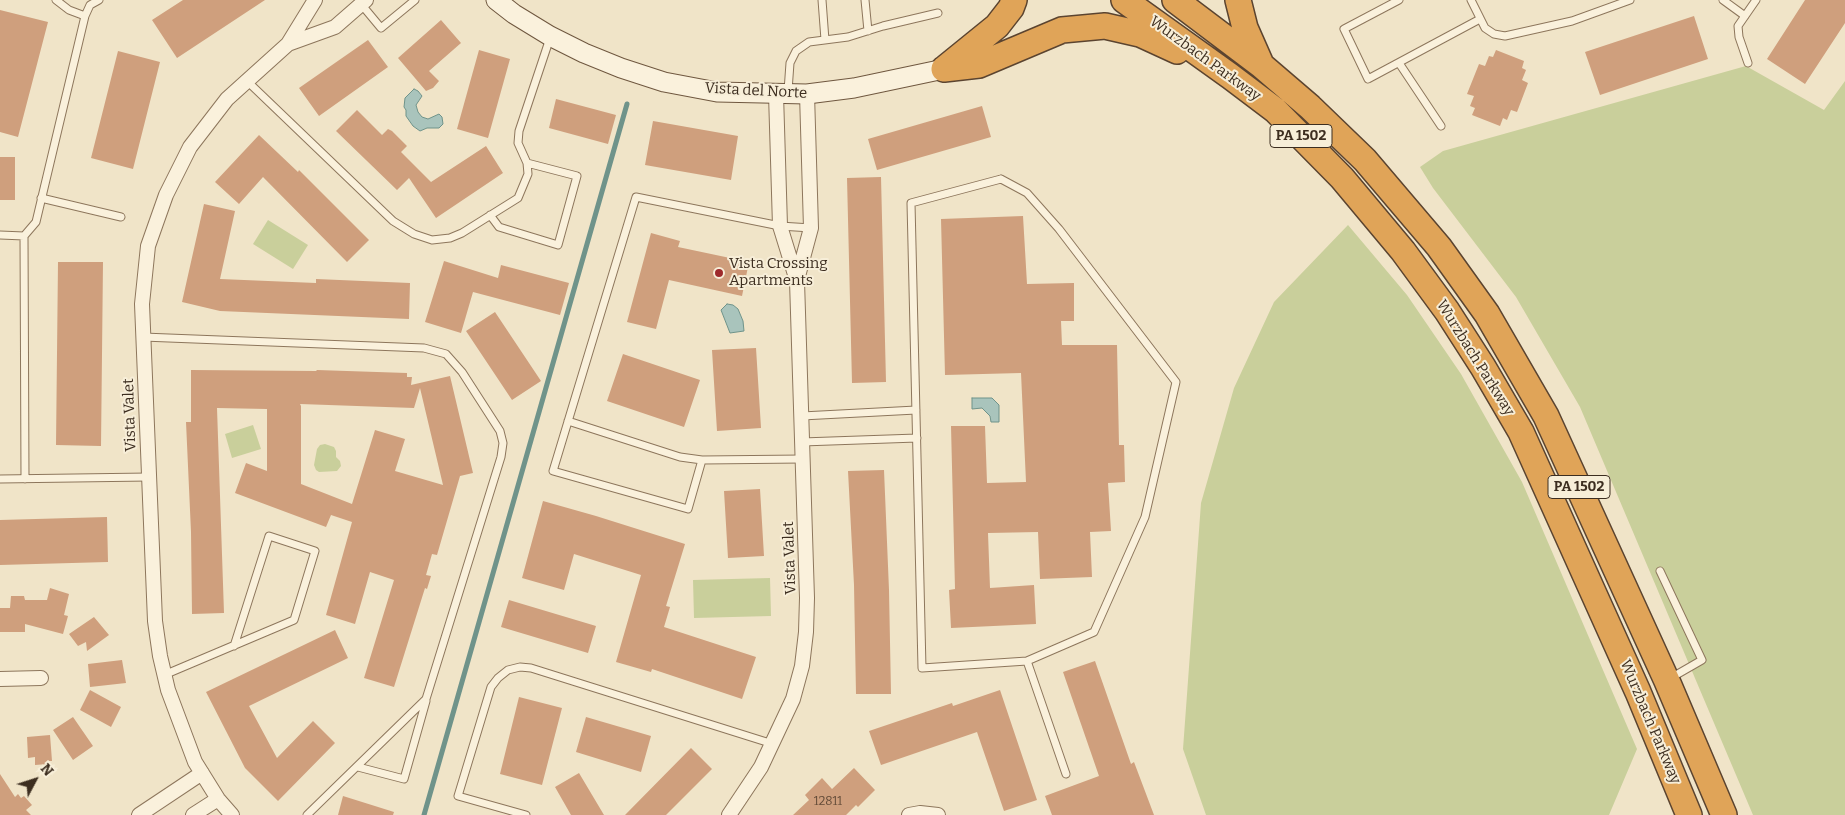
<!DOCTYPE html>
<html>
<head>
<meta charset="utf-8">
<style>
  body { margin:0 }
  #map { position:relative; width:1845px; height:815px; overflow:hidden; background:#f0e4c8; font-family:Bitter,serif }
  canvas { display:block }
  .north { position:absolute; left:10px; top:755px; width:50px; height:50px; -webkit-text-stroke:4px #f7eed8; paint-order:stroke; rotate:50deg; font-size:14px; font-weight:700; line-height:20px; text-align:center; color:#3d2e20 }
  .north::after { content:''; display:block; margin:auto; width:18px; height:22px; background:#3d2e20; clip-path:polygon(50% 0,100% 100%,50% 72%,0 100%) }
</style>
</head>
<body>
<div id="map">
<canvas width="1845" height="815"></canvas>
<div class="north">N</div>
</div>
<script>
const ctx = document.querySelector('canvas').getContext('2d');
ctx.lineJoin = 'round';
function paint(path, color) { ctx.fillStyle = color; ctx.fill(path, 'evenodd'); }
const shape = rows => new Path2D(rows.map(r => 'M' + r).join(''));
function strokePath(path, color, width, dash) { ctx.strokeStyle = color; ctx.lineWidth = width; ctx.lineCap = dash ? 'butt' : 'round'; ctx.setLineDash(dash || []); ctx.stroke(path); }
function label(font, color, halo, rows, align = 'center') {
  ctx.font = font + ' Bitter,serif'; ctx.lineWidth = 4; ctx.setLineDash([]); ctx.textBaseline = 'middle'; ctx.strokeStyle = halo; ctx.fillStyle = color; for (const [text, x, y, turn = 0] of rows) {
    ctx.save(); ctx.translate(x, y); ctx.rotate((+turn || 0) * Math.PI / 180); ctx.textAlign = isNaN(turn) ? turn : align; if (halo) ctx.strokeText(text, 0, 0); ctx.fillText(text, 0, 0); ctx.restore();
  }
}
paint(shape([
  [1746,66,1824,110,1845,81,1845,815,1753,815,1580,407,1516,297,1433,188,1420,167,1443,151],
  [268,220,308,245,293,269,253,244],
  [1348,225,1407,295,1461,374,1522,482,1637,749,1609,815,1206,815,1183,749,1201,503,1234,388,1274,302],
  [253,425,261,449,232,458,225,434],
  [325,444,334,447,336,451,336,457,340,461,341,466,337,471,319,472,316,470,314,465,317,449,320,445],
  [770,578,771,616,694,618,693,580]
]), '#c9cf9b');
const water = shape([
  [414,89,418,91,422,96,416,105,418,112,422,117,428,119,439,114,442,117,443,124,439,128,427,128,420,131,413,126,406,116,406,110,404,107,405,98,414,89],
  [727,304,733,305,738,309,743,321,744,331,730,333,721,310,727,304],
  [972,398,992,398,999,405,999,422,991,422,990,416,982,408,972,409,972,398]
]);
paint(water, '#a9c4bc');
strokePath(water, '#6f938a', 1);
strokePath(shape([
  [424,815,627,104]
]), '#6f938a', 5);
paint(shape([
  [183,0,265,0,177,58,152,20],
  [1805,0,1845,0,1845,23,1805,84,1767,59],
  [0,10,48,22,18,137,0,132],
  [1694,16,1708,59,1600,95,1585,52],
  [441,20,461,43,429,71,439,81,433,88,426,91,398,58],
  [368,40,388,67,319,116,299,88],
  [479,50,510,59,488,138,457,129],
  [1496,50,1524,61,1522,68,1526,70,1522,80,1528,83,1517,112,1511,110,1507,120,1503,118,1500,126,1472,115,1475,108,1470,106,1474,96,1467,94,1479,64,1485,66,1489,56,1493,57],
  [118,51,160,62,133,169,91,158],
  [556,99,616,115,608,144,549,128],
  [982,106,991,137,877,170,868,139],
  [357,110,382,135,388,129,392,131,407,146,401,152,431,182,486,146,503,173,436,218,409,178,397,190,336,131],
  [653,121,738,136,731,180,645,165],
  [259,135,298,172,299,170,369,240,347,262,263,177,239,204,215,182],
  [0,157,15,157,15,200,0,200],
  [881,177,886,382,852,383,847,178],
  [204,204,235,211,220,279,316,283,316,279,410,283,409,319,220,311,182,302],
  [1023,216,1027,284,1074,283,1074,321,1061,321,1062,345,1117,345,1119,445,1124,445,1125,482,1108,483,1111,531,1090,532,1092,577,1040,579,1038,532,988,533,990,588,1034,585,1036,624,951,628,949,590,955,589,951,426,985,426,987,483,1026,482,1021,373,945,375,941,219],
  [651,233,680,241,678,247,749,262,742,296,669,280,656,329,627,322],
  [444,261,498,278,501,265,569,283,560,315,473,292,461,333,425,322],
  [58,262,103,262,101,446,56,445],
  [495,312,541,381,512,400,466,331],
  [756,348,761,428,717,431,712,350],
  [623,354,700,380,684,427,607,401],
  [191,370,316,371,317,370,407,373,407,377,412,377,411,385,450,376,473,473,460,476,437,555,432,554,426,575,431,576,427,589,425,588,394,687,364,678,394,580,370,572,355,624,326,615,352,522,331,515,326,527,235,493,246,463,267,471,267,409,217,408,224,613,192,614,191,532,186,422,191,422],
  [420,388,443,485,395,471,405,439,375,430,352,504,301,484,301,406,300,404,414,408],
  [884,470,889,590,891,694,856,694,854,585,848,471],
  [760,489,764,556,728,558,724,491],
  [543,501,596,516,685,544,666,606,670,607,664,627,756,657,742,699,652,669,651,672,616,662,641,575,574,554,564,590,522,578],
  [107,517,108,562,0,565,0,520],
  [50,588,69,594,64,615,68,616,63,634,25,624,25,632,0,632,0,608,10,608,11,596,24,596,25,600,47,600],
  [509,600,596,626,588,653,501,627],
  [94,617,109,635,87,651,86,642,78,646,69,634],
  [335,630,348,658,249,706,277,758,313,721,335,743,278,801,245,768,206,692],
  [122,660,126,683,90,687,88,664],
  [1095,661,1131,764,1134,762,1154,815,1052,815,1045,796,1099,776,1063,672],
  [90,690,121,707,111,727,80,710],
  [1000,690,1037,800,1004,811,977,732,881,765,869,731,952,703,953,706],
  [519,697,562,708,542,785,500,774],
  [73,717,93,746,73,760,53,730],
  [586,717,651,736,641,772,576,752],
  [50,735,52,761,48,761,48,764,35,765,35,757,28,758,27,737],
  [691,748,712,769,666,815,625,815],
  [854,768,875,790,858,807,856,805,846,815,793,815,809,800,805,795,822,778,832,789],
  [579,773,604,815,571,815,555,787],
  [0,774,15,797,18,794,21,798,24,796,32,805,26,810,31,815,0,815],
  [343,796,394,812,393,815,338,815]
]), '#cf9f7d');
const lane = shape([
  [56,0,69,10,85,16],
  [822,0,825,40],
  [865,0,868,31],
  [1399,0,1344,29,1368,79,1480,19],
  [1471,0,1485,28,1494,34,1505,36,1572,21,1630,0],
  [1723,0,1745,16],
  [361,4,381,28,415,0],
  [1399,63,1441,126],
  [1748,63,1739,37,1738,26,1756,0],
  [247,81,393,221,414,234,432,240,450,238,462,233,518,198,528,174,527,163,518,143,519,131,550,38],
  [788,91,790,63,796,51,809,42,848,37,883,26,938,13],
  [1001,179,1027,193,1059,229,1176,382,1145,517,1094,632,1027,661,922,668,911,203,1001,179],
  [41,198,121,217],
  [490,215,499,227,558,245,577,176,527,163],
  [0,235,24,236],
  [143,337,424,348,446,354,462,372,500,431,503,443,501,457,426,699,307,815],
  [802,416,916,410],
  [568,421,680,457,702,460,803,459],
  [802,442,917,438],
  [702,460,688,509,553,471,636,197,780,226,811,228],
  [0,479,149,477],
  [25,479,24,236,36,222,85,16,90,5,99,0],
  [1660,571,1702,660,1669,679],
  [1027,661,1066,774],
  [164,675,294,620,315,551,269,536,234,646],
  [358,767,404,779,426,701],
  [526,815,458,796,491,687,498,678,508,670,520,667,531,668,773,744]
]);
const street = shape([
  [288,44,335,27,366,0],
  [797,280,811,228,807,94],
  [0,679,41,678],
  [139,815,202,773],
  [193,815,218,799],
  [232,815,218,799,195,762,168,690,160,656,155,621,142,304,148,246,166,195,190,147,227,99,288,44,315,0],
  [729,815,761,767,793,699,802,666,806,632,807,598,797,281,780,226,776,94],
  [909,815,920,813,938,815]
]);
const secondary = shape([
  [496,0,514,14,550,36,584,53,621,68,664,82,717,92,807,94,854,88,944,69]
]);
const highway = shape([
  [1124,0,1230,76,1275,110,1342,178,1403,251,1447,311,1483,367,1521,432,1638,692,1689,815],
  [1175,0,1261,65,1310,107,1365,160,1439,247,1487,314,1546,416,1667,681,1724,815],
  [1238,0,1245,28,1260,62],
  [944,69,979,65,1062,30,1105,26,1140,34,1177,51],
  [944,69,997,26,1011,8,1014,0]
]);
strokePath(lane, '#8d765c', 9);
strokePath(street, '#8d765c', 16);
strokePath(secondary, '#6f573f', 21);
strokePath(highway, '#5b4430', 28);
strokePath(lane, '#faf1dc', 7);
strokePath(street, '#faf1dc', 14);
strokePath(secondary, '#faf1dc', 19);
strokePath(highway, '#e0a458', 25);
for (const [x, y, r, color] of [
  [719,273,5,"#9e2a2b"]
]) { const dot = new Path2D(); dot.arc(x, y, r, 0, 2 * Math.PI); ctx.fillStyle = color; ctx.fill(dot); strokePath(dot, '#f7eed8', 2); }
label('12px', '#624a37', null, [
  ["12811",828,802]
]);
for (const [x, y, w] of [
  [1301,136,62],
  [1579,487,62]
]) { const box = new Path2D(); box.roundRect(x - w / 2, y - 11.5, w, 23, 4); ctx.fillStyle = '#f7eed8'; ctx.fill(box); strokePath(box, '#3d2e20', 1); }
label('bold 14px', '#3d2e20', null, [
  ["PA 1502",1301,136],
  ["PA 1502",1579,487]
]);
label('15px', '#3d2e20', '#f7eed8', [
  ["Wurzbach Parkway",1205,59,36],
  ["Vista del Norte",756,91,3],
  ["Wurzbach Parkway",1475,358,58],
  ["Vista Valet",130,415,-92],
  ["Vista Valet",790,558,-92],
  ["Wurzbach Parkway",1650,722,67]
]);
label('15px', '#3d2e20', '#f7eed8', [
  ["Vista Crossing",729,264],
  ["Apartments",729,281]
], 'left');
</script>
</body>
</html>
